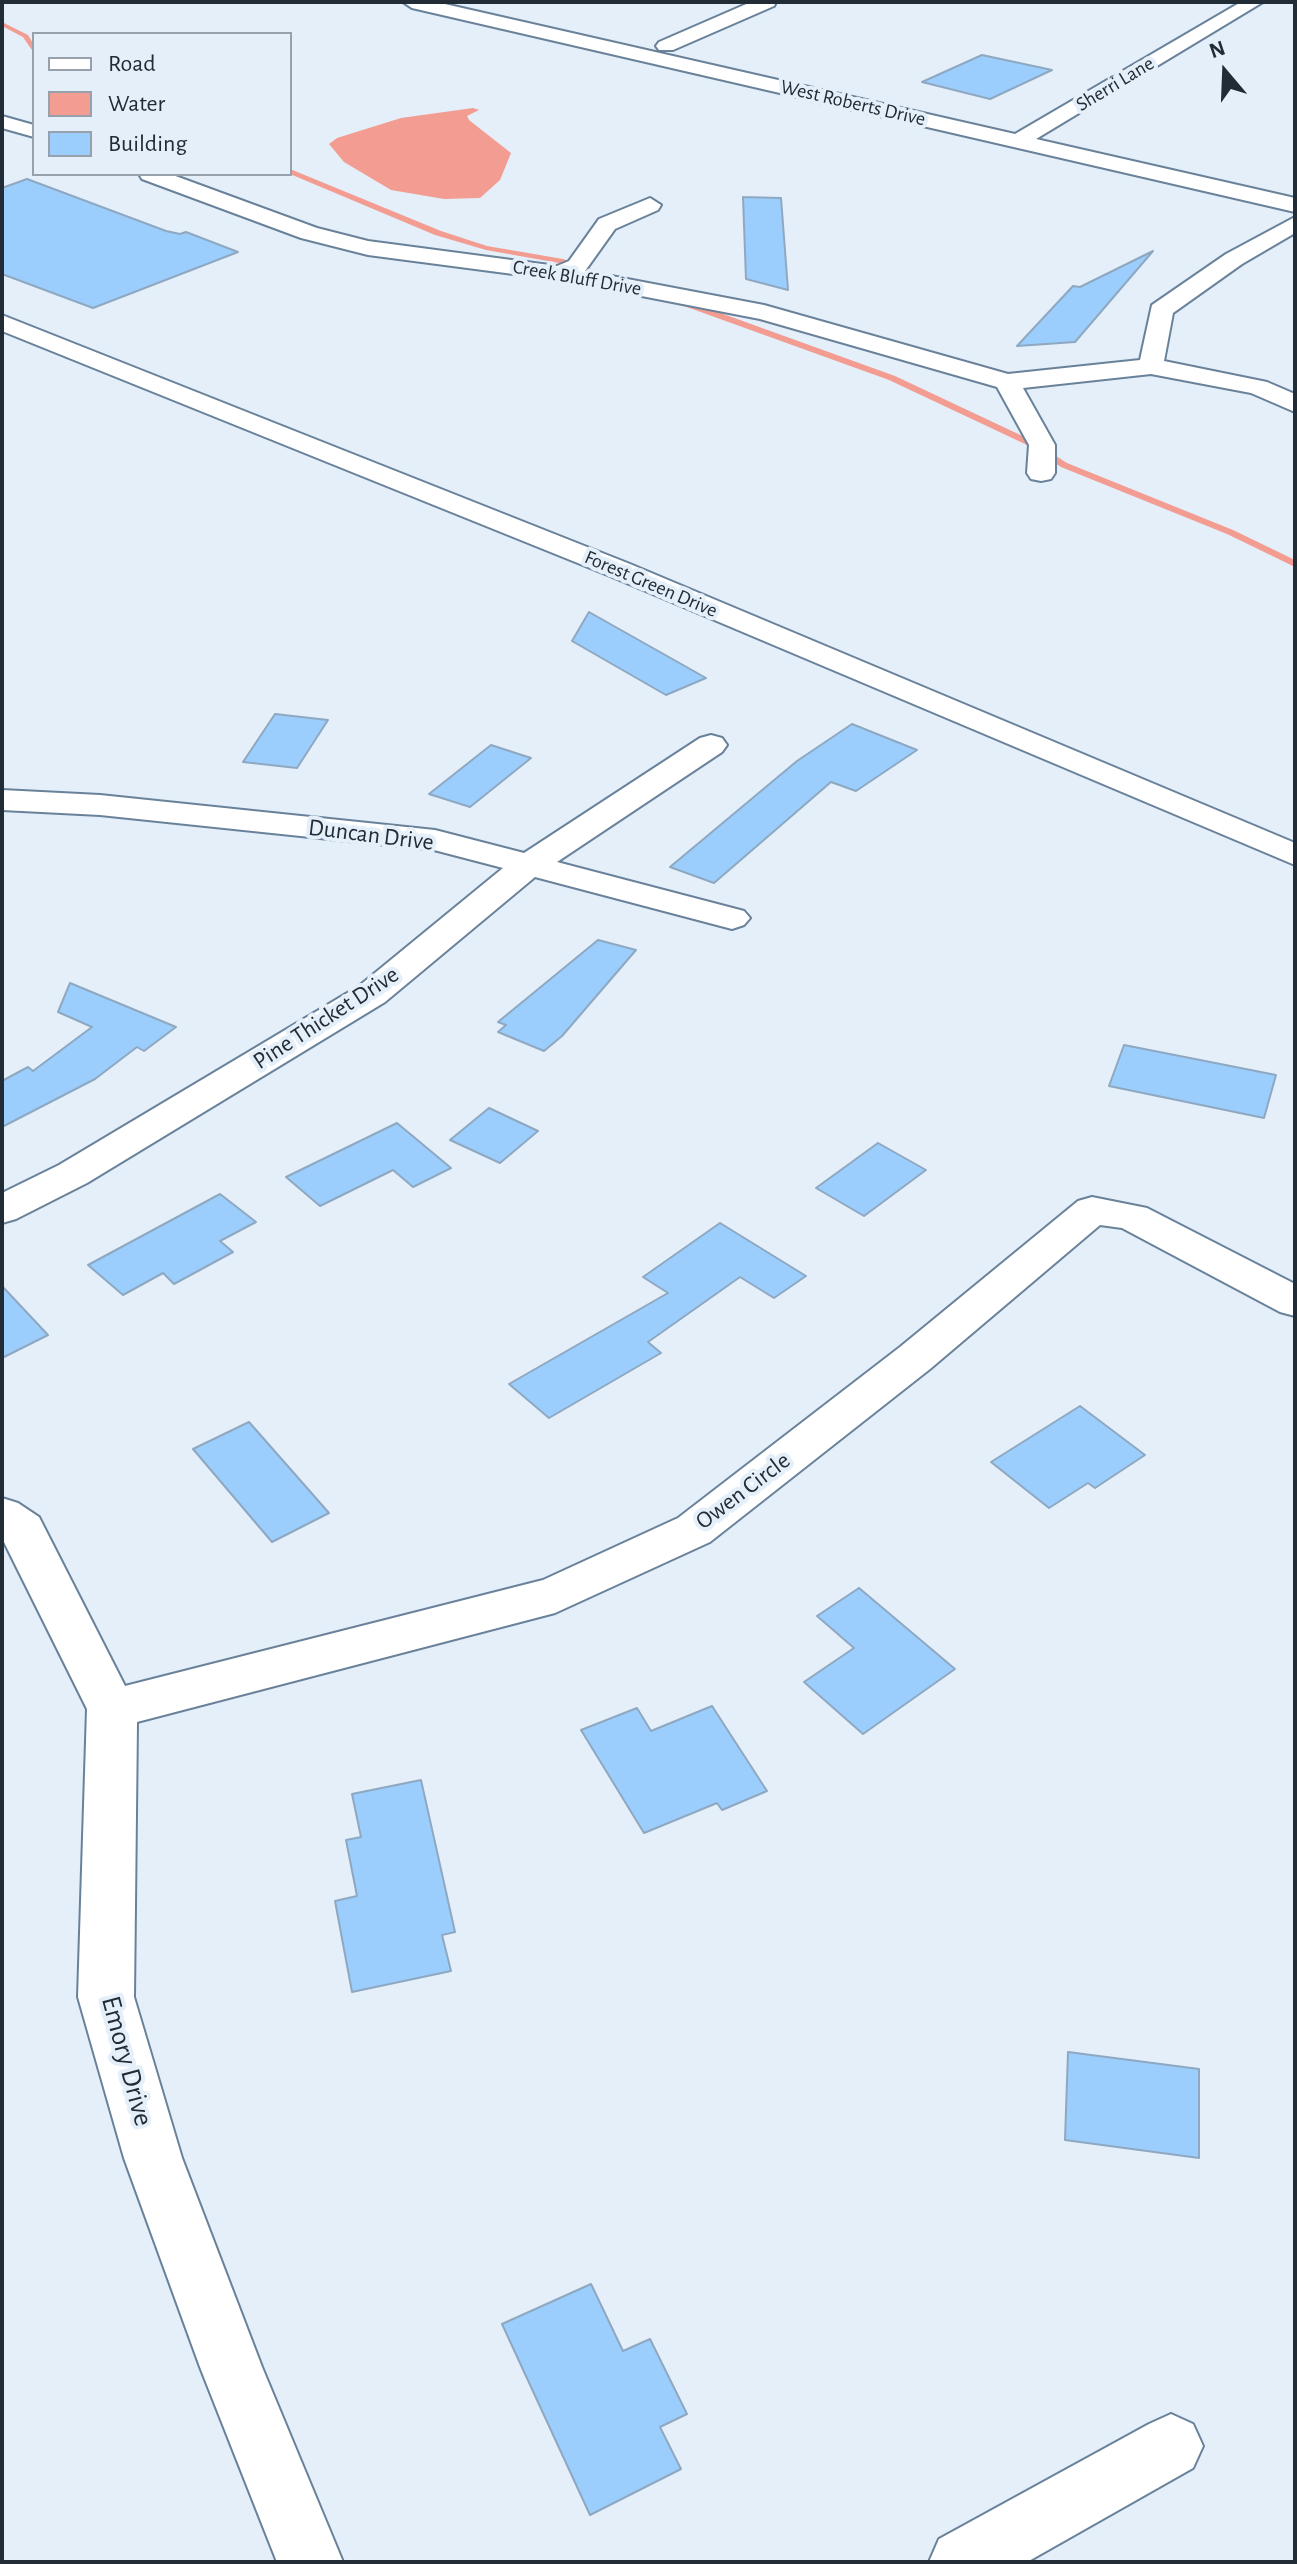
<!DOCTYPE html>
<html>
<head>
<meta charset="utf-8">
<style>
  body { margin:0 }
  #map { position:relative; width:1297px; height:2564px; overflow:hidden; background:#e4effa; font-family:"Alegreya Sans",sans-serif }
  canvas { display:block }
  .frame { position:absolute; inset:0; border:4px solid #222c36; pointer-events:none }
  .legend { position:absolute; left:32px; top:32px; width:260px; height:144px; box-sizing:border-box; background:#e4effa; border:2px solid #96a1ac; margin:0; padding:10px 14px; list-style:none; font-size:24px; color:#222c36 }
  .legend li { display:flex; align-items:center; gap:16px; height:40px }
  .legend b { width:40px; border:2px solid #96a1ac }
  .north { position:absolute; left:1185px; top:32px; width:80px; height:80px; -webkit-text-stroke:6px #e4effa; paint-order:stroke; rotate:341deg; font-size:22px; font-weight:700; line-height:32px; text-align:center; color:#222c36 }
  .north::after { content:''; display:block; margin:auto; width:28px; height:36px; background:#222c36; clip-path:polygon(50% 0,100% 100%,50% 72%,0 100%) }
</style>
</head>
<body>
<div id="map">
<canvas width="1297" height="2564"></canvas>
<div class="frame"></div>
<ul class="legend">
<li><b style="height:10px;background:#fff"></b>Road</li>
<li><b style="height:22px;background:#f39c91"></b>Water</li>
<li><b style="height:22px;background:#9ccefd"></b>Building</li>
</ul>
<div class="north">N</div>
</div>
<script>
const ctx = document.querySelector('canvas').getContext('2d');
ctx.lineJoin = 'round';
function paint(path, color) { ctx.fillStyle = color; ctx.fill(path, 'evenodd'); }
const shape = rows => new Path2D(rows.map(r => 'M' + r).join(''));
function strokePath(path, color, width, dash) { ctx.strokeStyle = color; ctx.lineWidth = width; ctx.lineCap = dash ? 'butt' : 'round'; ctx.setLineDash(dash || []); ctx.stroke(path); }
function label(font, color, halo, rows, align = 'center') {
  ctx.font = font + ' "Alegreya Sans",sans-serif'; ctx.lineWidth = 8; ctx.setLineDash([]); ctx.textBaseline = 'middle'; ctx.strokeStyle = halo; ctx.fillStyle = color; for (const [text, x, y, turn = 0] of rows) {
    ctx.save(); ctx.translate(x, y); ctx.rotate((+turn || 0) * Math.PI / 180); ctx.textAlign = isNaN(turn) ? turn : align; if (halo) ctx.strokeText(text, 0, 0); ctx.fillText(text, 0, 0); ctx.restore();
  }
}
paint(shape([
  [473,108,479,110,467,116,469,120,511,153,500,180,480,198,444,199,391,190,344,162,329,144,337,138,401,118]
]), '#f39c91');
paint(shape([
  [2,22,28,35,34,45,34,53,23,37,2,26,2,22],
  [290,169,441,231,487,246,563,259,630,282,626,284,559,263,486,250,435,235,290,174,290,169],
  [673,298,679,298,895,376,1031,440,1067,463,1233,530,1295,560,1295,567,1227,534,1061,467,1025,444,889,380,673,302,673,298]
]), '#f39c91');
const building = shape([
  [982,55,1052,70,990,99,922,82,982,55],
  [27,179,166,231,180,234,186,232,238,252,93,308,2,274,2,188,27,179],
  [743,197,781,198,788,290,746,279,743,197],
  [1153,251,1075,342,1017,346,1073,286,1080,287,1153,251],
  [589,612,706,678,666,695,572,641,589,612],
  [275,714,328,720,297,768,243,762,275,714],
  [852,724,917,750,856,791,831,782,714,883,670,867,797,761,852,724],
  [491,745,531,758,470,807,429,794,491,745],
  [598,940,636,950,562,1036,544,1051,498,1032,506,1025,498,1022,598,940],
  [70,983,176,1027,144,1051,137,1047,95,1079,2,1127,2,1081,28,1067,33,1071,92,1027,58,1012,70,983],
  [1124,1045,1276,1075,1264,1118,1109,1086,1124,1045],
  [489,1108,538,1131,500,1163,450,1140,489,1108],
  [397,1123,451,1168,413,1187,393,1170,320,1206,286,1177,397,1123],
  [878,1143,926,1170,864,1216,816,1188,878,1143],
  [220,1194,256,1222,220,1241,233,1252,174,1284,163,1273,123,1295,88,1265,220,1194],
  [720,1223,806,1276,774,1298,740,1277,648,1342,661,1353,549,1418,509,1384,668,1293,643,1277,720,1223],
  [2,1286,48,1335,2,1358,2,1286],
  [1080,1406,1145,1455,1095,1488,1088,1483,1049,1508,991,1462,1080,1406],
  [249,1422,329,1513,272,1542,193,1449,249,1422],
  [859,1588,955,1669,863,1734,804,1682,854,1648,817,1616,859,1588],
  [712,1706,767,1791,722,1810,717,1803,644,1833,581,1730,637,1708,651,1731,712,1706],
  [421,1780,455,1932,442,1935,451,1971,352,1992,335,1901,357,1896,346,1840,361,1837,352,1794,421,1780],
  [1068,2052,1199,2069,1199,2158,1065,2140,1068,2052],
  [591,2284,623,2351,650,2339,687,2414,660,2427,681,2469,590,2515,502,2324,591,2284]
]);
paint(building, '#9ccefd');
strokePath(building, '#8ea8c1', 2);
const street = shape([
  [403,2,436,2,1015,134,1241,2,1263,2,1036,139,1295,198,1295,212,412,8,403,2],
  [751,2,776,2,774,6,673,50,659,50,656,46,659,42,751,2],
  [2,116,34,125,34,137,2,128,2,116],
  [139,174,170,174,317,228,368,241,557,266,569,261,599,219,650,198,661,205,658,210,615,229,585,271,764,305,1008,374,1140,360,1152,305,1226,254,1295,217,1295,233,1242,264,1173,313,1164,361,1267,382,1295,394,1295,412,1251,393,1151,374,1023,388,1055,445,1055,473,1051,479,1041,481,1031,479,1027,473,1029,445,997,387,760,319,559,280,368,255,301,238,142,179,139,174],
  [2,315,630,564,1295,843,1295,865,610,576,2,331,2,315],
  [711,735,722,738,727,745,722,752,557,862,744,911,750,918,744,925,732,929,535,877,385,1002,87,1183,16,1219,2,1223,2,1193,59,1165,359,986,503,868,434,850,100,815,2,810,2,790,100,795,435,830,524,853,700,738,711,735],
  [1092,1197,1147,1208,1295,1284,1295,1316,1280,1312,1122,1228,1100,1225,930,1369,710,1542,555,1613,137,1722,134,1997,182,2158,262,2367,343,2562,277,2562,200,2367,124,2158,78,1997,87,1709,2,1538,2,1498,18,1503,39,1517,125,1686,543,1580,678,1518,900,1347,1078,1201,1092,1197],
  [1171,2414,1193,2424,1203,2446,1193,2468,1027,2562,929,2562,939,2539,1149,2424,1171,2414]
]);
strokePath(street, '#69829a', 4);
paint(street, '#fff');
label('20px', '#222c36', '#e4effa', [
  ["Sherri Lane",1115,84,-31],
  ["West Roberts Drive",853,103,13],
  ["Creek Bluff Drive",577,278,10],
  ["Forest Green Drive",651,584,23]
]);
label('24px', '#222c36', '#e4effa', [
  ["Duncan Drive",371,835,7],
  ["Pine Thicket Drive",326,1018,-33],
  ["Owen Circle",743,1491,-37]
]);
label('28px', '#222c36', '#e4effa', [
  ["Emory Drive",127,2061,75]
]);
</script>
</body>
</html>
